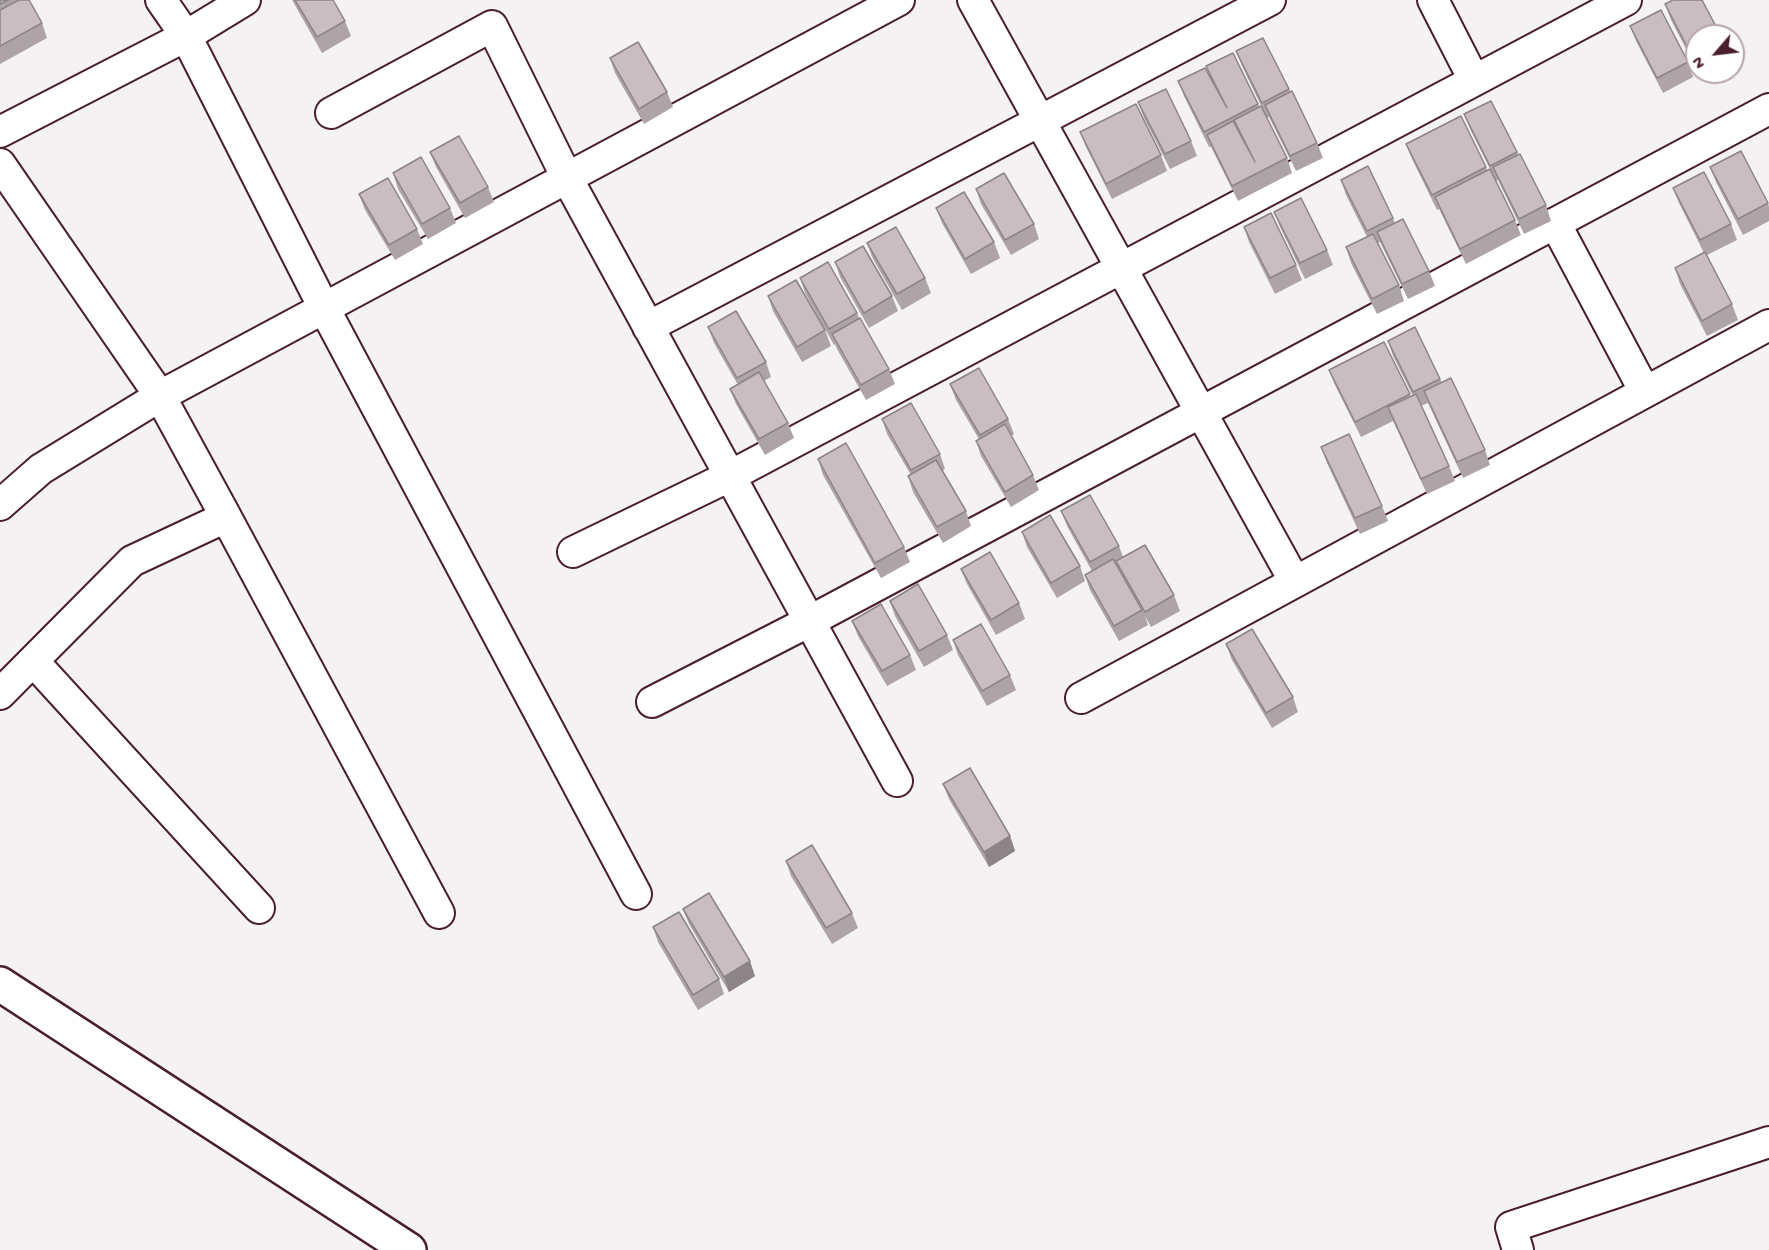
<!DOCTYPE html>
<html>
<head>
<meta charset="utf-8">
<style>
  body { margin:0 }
  #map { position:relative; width:1769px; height:1250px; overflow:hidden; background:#f4f2f2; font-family:"Gochi Hand",sans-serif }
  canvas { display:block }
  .north { position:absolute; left:1685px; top:24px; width:60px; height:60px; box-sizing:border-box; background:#fff; border:2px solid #b7a5aa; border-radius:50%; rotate:242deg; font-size:16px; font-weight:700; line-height:24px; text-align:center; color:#4a1f2b }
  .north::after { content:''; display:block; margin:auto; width:21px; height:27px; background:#4a1f2b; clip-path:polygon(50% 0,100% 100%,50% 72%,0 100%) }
</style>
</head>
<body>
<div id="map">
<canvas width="1769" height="1250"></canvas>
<div class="north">N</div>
</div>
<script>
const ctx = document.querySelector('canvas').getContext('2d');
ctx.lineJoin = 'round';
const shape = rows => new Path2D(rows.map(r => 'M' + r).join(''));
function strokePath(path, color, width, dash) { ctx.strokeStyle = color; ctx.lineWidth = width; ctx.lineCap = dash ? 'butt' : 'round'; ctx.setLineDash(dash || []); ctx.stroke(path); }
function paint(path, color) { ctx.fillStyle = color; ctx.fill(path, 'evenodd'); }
const street = shape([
  [161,0,186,36,324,308,636,894],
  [973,0,1295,582,1769,325],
  [1433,0,1474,80],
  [331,113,492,26,567,178,897,781],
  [0,132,186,36,245,0],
  [0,164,160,396,226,517],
  [1555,223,1645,392],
  [648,327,1270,0],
  [0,505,41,469,160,396,899,0],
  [573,552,730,476,1626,0],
  [34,662,259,908],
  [0,694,132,561,226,517,439,913],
  [1081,698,1295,582],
  [652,702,810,621,1769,109],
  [1518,1250,1511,1227,1769,1142]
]);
const secondary = shape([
  [0,984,409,1250]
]);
strokePath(street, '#4a1f2b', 34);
strokePath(secondary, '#4a1f2b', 38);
strokePath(street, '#fff', 30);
strokePath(secondary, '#fff', 33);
paint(shape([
  [0,0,29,0,42,23,47,38,0,64],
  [292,0,333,0,345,21,351,36,322,53],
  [1665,4,1697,36,1697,70,1671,20],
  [1630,26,1688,62,1693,77,1663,93,1636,41],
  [1236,51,1289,89,1317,143,1323,158,1296,171,1269,117,1267,118,1242,66],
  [610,58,667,92,673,107,644,124,615,73],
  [1206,66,1258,104,1287,158,1292,173,1238,201,1211,147,1209,147,1184,96,1178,81,1210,77],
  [1138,102,1191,141,1197,156,1170,169,1144,118],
  [1464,114,1517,152,1546,205,1551,221,1524,234,1498,180,1496,181,1515,220,1521,235,1466,264,1439,209,1437,210,1412,159,1406,144,1486,167,1487,170,1490,169,1470,129],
  [1080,132,1161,155,1167,171,1112,199,1086,147],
  [430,152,488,187,494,202,465,218,436,167],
  [1710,167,1768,203,1769,207,1769,221,1743,235,1716,182],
  [393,173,450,208,456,223,428,239,398,189],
  [1341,180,1393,218,1395,223,1429,271,1435,286,1408,299,1380,242,1378,243,1399,285,1404,301,1377,314,1351,263,1346,247,1367,237,1346,195],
  [1673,188,1731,224,1737,240,1707,255,1732,304,1738,320,1707,336,1680,284,1675,268,1704,253,1679,203],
  [976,189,1034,224,1039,239,1011,255,981,204],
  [359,194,417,229,423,244,395,260,365,210],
  [936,208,994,242,1000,258,971,274,942,223],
  [1274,212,1327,250,1333,265,1305,279,1280,227],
  [1244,227,1296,265,1302,280,1275,294,1249,242],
  [867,243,925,278,931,293,902,310,873,259],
  [835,262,892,296,898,311,869,328,840,277],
  [800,278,857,313,859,318,889,369,895,384,866,400,837,349,835,344,834,345,805,293],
  [768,296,825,330,831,346,802,362,773,311],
  [708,327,766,362,771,377,764,381,788,423,794,438,765,455,736,404,730,389,738,385,714,343],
  [1388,341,1440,379,1442,383,1485,450,1490,465,1463,478,1428,403,1421,406,1449,466,1455,481,1427,494,1393,421,1361,437,1335,385,1329,370,1384,342,1411,397,1413,396,1393,356],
  [950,384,1008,419,1014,434,1011,436,1033,475,1039,490,1011,507,981,456,976,441,979,439,956,400],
  [882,419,940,454,945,469,942,471,966,511,971,526,943,543,913,492,908,476,911,475,887,434],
  [1321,447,1382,506,1388,521,1360,534,1327,463],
  [818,459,904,547,910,562,881,578,823,475],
  [1061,511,1119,546,1123,557,1174,595,1180,611,1151,627,1145,616,1148,625,1119,641,1090,590,1085,575,1092,571,1067,526],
  [1022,532,1080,566,1085,581,1057,598,1027,547],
  [961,569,1019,603,1025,619,996,635,967,584],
  [890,601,947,635,953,650,924,667,895,616],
  [852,621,910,655,916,670,887,686,858,636],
  [953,640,1010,675,1016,690,987,706,958,655],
  [1226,644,1293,697,1298,712,1272,728,1232,660],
  [943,784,1010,836,1015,851,989,867,949,799],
  [786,861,852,913,858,928,832,944,791,876],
  [683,909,755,976,729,992,689,924],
  [653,927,719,979,724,994,698,1010,658,942]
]), '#aea3a6');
paint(shape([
  [1010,836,1015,851,989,867,984,852],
  [750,961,755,976,729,992,724,977]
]), '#8d8487');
const building = shape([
  [0,0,8,0,0,4,0,0],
  [19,0,29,0,42,23,0,46,0,10,19,0],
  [295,0,333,0,345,21,317,37,295,0],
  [1673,0,1702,0,1721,36,1697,36,1697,54,1692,56,1665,4,1673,0],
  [1661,10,1688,62,1657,78,1630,26,1661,10],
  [1263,38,1289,89,1262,103,1236,51,1263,38],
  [638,42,667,92,639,109,610,58,638,42],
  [1233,53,1258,104,1204,132,1178,81,1205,68,1227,108,1206,66,1233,53],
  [1166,89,1191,141,1165,154,1138,102,1166,89],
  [1292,91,1317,143,1290,156,1265,105,1292,91],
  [1491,101,1517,152,1490,166,1464,114,1491,101],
  [1136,104,1161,155,1106,184,1080,132,1136,104],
  [1261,106,1287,158,1232,186,1207,135,1233,121,1255,162,1234,120,1261,106],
  [1461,116,1486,167,1432,195,1406,144,1461,116],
  [459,136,488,187,460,203,430,152,459,136],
  [1741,151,1768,203,1738,219,1710,167,1741,151],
  [1520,154,1546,205,1519,219,1493,167,1520,154],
  [421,157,450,208,422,224,393,173,421,157],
  [1368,166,1393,218,1367,231,1341,180,1368,166],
  [1490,169,1515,220,1460,249,1435,197,1490,169],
  [1704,172,1731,224,1700,240,1673,188,1704,172],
  [1004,173,1034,224,1005,240,976,189,1004,173],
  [388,178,417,229,389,245,359,194,388,178],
  [964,192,994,242,965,259,936,208,964,192],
  [1301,198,1327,250,1300,263,1274,212,1301,198],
  [1271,213,1296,265,1270,278,1244,227,1271,213],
  [1403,219,1429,271,1402,284,1377,232,1403,219],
  [896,227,925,278,897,294,867,243,896,227],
  [1373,234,1399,285,1372,299,1346,247,1373,234],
  [863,246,892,296,864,313,835,262,863,246],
  [1705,252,1732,304,1702,321,1675,268,1705,252],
  [828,262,857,313,829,329,800,278,828,262],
  [796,280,825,330,797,347,768,296,796,280],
  [736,311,766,362,737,378,708,327,736,311],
  [860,318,889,369,861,385,832,334,860,318],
  [1415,327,1440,379,1413,392,1388,341,1415,327],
  [1384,342,1410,394,1355,422,1329,370,1384,342],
  [979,368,1008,419,980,435,950,384,979,368],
  [759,372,788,423,759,439,730,389,759,372],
  [1451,378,1485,450,1457,462,1424,391,1451,378],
  [1416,394,1449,466,1421,479,1388,407,1416,394],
  [911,403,940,454,911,470,882,419,911,403],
  [1005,424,1033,475,1005,492,976,441,1005,424],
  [1349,434,1382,506,1355,518,1321,447,1349,434],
  [846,443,904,547,875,563,818,459,846,443],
  [936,460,966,511,937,527,908,476,936,460],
  [1090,495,1119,546,1090,562,1061,511,1090,495],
  [1050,515,1080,566,1051,583,1022,532,1050,515],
  [1145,545,1174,595,1145,612,1116,561,1145,545],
  [990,552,1019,603,991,620,961,569,990,552],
  [1113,559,1142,610,1114,626,1085,575,1113,559],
  [918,584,947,635,919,651,890,601,918,584],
  [881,604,910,655,882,671,852,621,881,604],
  [981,624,1010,675,982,691,953,640,981,624],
  [1252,629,1293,697,1266,713,1226,644,1252,629],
  [970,768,1010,836,984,852,943,784,970,768],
  [812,845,852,913,826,928,786,861,812,845],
  [709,893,750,961,724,977,683,909,709,893],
  [679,912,719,979,693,995,653,927,679,912]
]);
paint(building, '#cabdc1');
strokePath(building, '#8d8487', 1.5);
</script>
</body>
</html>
